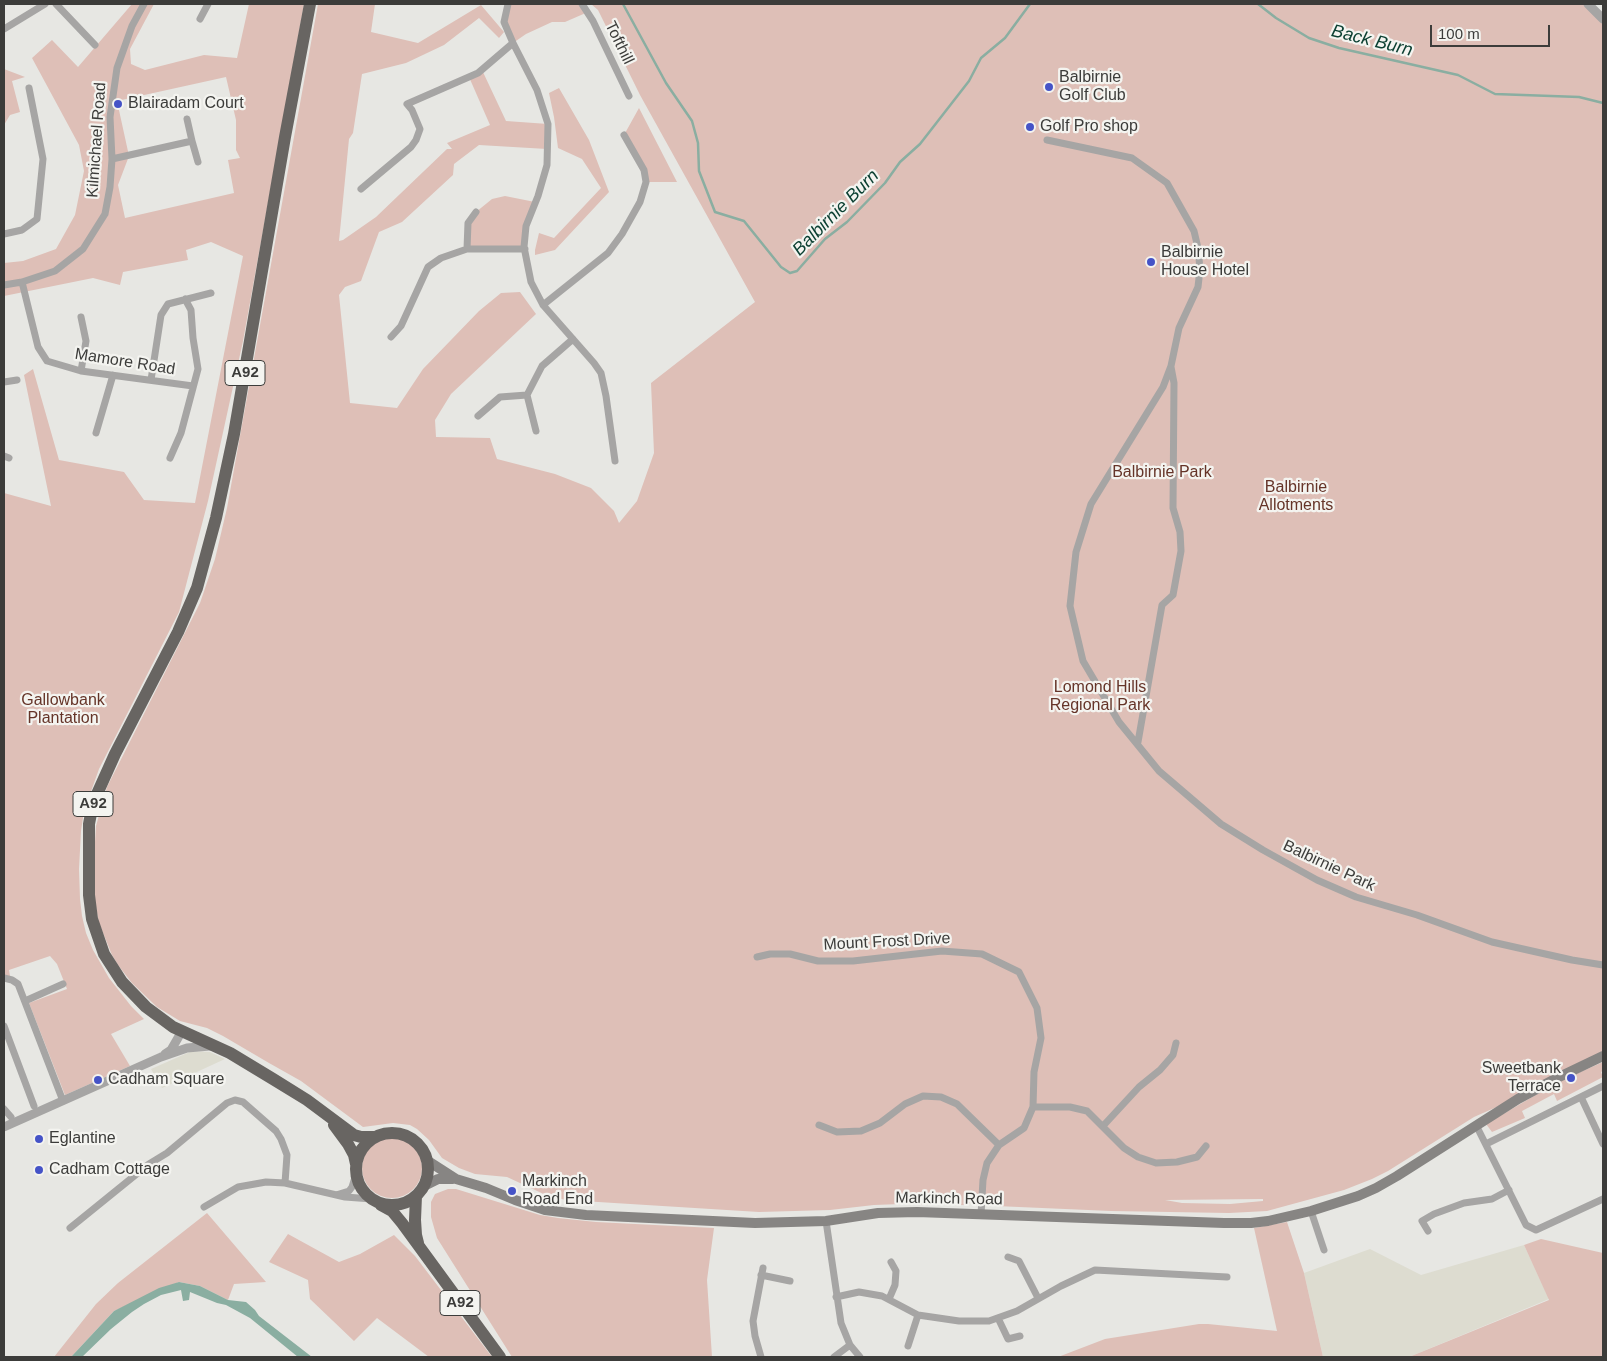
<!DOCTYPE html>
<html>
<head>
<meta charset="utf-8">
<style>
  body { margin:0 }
  #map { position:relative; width:1607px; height:1361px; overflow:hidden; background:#e7e7e3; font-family:Arial,sans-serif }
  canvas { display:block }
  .frame { position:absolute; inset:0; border:5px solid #3c3c3a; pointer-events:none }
  .scale { position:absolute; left:1430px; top:25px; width:120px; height:22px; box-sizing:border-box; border:2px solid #3c3c3a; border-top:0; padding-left:6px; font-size:15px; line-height:18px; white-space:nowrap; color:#3c3c3a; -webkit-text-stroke:4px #f4f4f0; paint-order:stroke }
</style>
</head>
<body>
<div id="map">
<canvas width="1607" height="1361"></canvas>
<div class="frame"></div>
<div class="scale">100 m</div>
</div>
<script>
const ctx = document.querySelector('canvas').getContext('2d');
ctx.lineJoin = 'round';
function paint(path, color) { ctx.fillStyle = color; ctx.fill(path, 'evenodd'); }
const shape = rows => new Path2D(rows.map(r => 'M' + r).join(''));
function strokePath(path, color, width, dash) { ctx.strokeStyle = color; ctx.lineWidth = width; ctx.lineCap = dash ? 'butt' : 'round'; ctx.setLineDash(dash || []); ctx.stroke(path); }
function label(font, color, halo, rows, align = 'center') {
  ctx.font = font + ' Arial,sans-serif'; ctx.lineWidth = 4.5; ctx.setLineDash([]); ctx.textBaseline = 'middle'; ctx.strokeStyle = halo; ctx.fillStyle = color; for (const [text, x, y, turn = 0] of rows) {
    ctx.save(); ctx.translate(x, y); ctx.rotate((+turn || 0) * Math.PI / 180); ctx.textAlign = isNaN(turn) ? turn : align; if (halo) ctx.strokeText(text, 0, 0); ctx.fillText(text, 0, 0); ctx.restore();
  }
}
paint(shape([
  [192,1051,210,1052,225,1059,162,1088,151,1069],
  [1524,1245,1549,1299,1409,1357,1323,1357,1304,1273,1370,1249,1421,1275]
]), '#dddcd0');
paint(shape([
  [132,4,154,4,130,49,131,64,145,70,204,55,237,58,249,4,304,4,243,341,208,501,179,612,99,769,84,811,81,831,79,869,80,899,82,916,86,933,93,950,109,978,131,1006,144,1019,111,1034,130,1066,65,1095,29,1003,67,989,57,964,50,956,9,970,10,976,4,978,4,493,51,506,24,375,33,369,59,460,124,472,144,500,195,503,243,256,211,242,186,250,188,260,123,272,120,285,93,278,4,296,4,263,23,261,56,249,75,215,84,171,79,145,32,58,52,40,78,67],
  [226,77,236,120,236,150,240,158,228,160,234,193,125,218,118,185,129,156,117,101],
  [318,4,375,4,371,32,418,43,481,5,504,32,499,38,479,18,444,45,406,63,362,74,353,133,349,139,339,241,343,240,376,217,447,149,452,149,447,143,490,125,469,77,482,70,506,121,548,124,547,149,479,145,454,164,453,175,402,222,379,232,361,281,345,287,339,295,350,403,397,408,423,369,479,311,501,293,520,292,536,314,451,394,435,420,436,437,490,438,497,459,555,474,591,488,614,511,619,523,637,501,654,453,651,383,755,302,640,95,598,10,591,4,1589,4,1603,17,1603,1060,1474,1117,1388,1171,1372,1179,1344,1190,1267,1211,1229,1213,1111,1211,996,1206,989,1202,973,1202,966,1205,901,1204,874,1205,830,1210,759,1212,566,1200,548,1196,507,1177,475,1174,459,1168,442,1158,429,1140,417,1129,410,1125,393,1123,363,1127,301,1081,269,1063,223,1036,207,1028,180,1021,157,1007,132,983,118,965,112,955,99,923,95,902,95,842,96,826,107,787,200,603,215,559,227,508],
  [1263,1199,1263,1201,1230,1204,1182,1203,1165,1200],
  [508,4,582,4,588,12,565,22,552,22,526,34,513,43,504,22],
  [4,69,25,77,12,81,20,112,10,115,4,125],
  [559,88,589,140,609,192,555,250,535,255,535,250,539,233,554,238,601,188,582,159,558,148,554,117,549,93],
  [639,108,677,182,646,182,624,135],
  [505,196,535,202,524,247,467,249,468,223,476,212,492,199],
  [1603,1062,1603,1071,1601,1072,1603,1077,1557,1101,1554,1094,1522,1111,1525,1118,1492,1132,1486,1124,1558,1082],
  '362 1168a30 30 0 1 1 60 0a30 30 0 1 1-60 0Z',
  [448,1189,456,1189,540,1215,558,1218,596,1222,714,1228,707,1280,712,1357,512,1357,437,1238,431,1217,431,1202,435,1194],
  [207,1213,266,1282,234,1284,228,1300,200,1286,179,1282,114,1311,71,1357,54,1357,96,1304,118,1283],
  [1287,1222,1304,1273,1323,1357,1058,1357,1105,1339,1199,1324,1208,1324,1277,1331,1254,1228],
  [288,1234,339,1262,360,1254,394,1235,415,1256,492,1357,429,1357,377,1318,354,1341,310,1299,308,1280,269,1262],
  [1541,1239,1603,1253,1603,1357,1409,1357,1549,1300,1524,1245]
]), '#debfb7');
paint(shape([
  [179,1282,200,1286,228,1300,246,1302,255,1310,259,1316,312,1357,298,1357,250,1318,226,1305,217,1303,190,1292,189,1300,183,1301,181,1290,161,1295,144,1304,132,1312,111,1329,82,1357,71,1357,114,1311,159,1288]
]), '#8aaea1');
strokePath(shape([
  [623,4,666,83,692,121,698,143,699,171,715,212,744,221,781,267,790,273,797,271,825,239,847,222,885,183,900,162,920,144,969,81,981,58,1005,38,1030,4],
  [1258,4,1276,18,1309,38,1339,48,1458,75,1495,94,1579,97,1603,103]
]), '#8aaea1', 2.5);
strokePath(shape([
  [56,4,95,45],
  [508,4,504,22,513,43,537,90,548,124,547,165,538,196,526,226,524,247,531,282,543,305,594,363,601,373,606,396,615,461],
  [582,4,593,21,629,96],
  [200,19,208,4],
  [4,29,45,4],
  [1047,140,1132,158,1167,183,1194,231,1198,248,1200,269,1198,287,1179,328,1171,366,1163,387,1091,504,1076,552,1070,606,1083,661,1119,722,1159,771,1221,824,1263,850,1317,880,1356,897,1417,915,1492,942,1572,960,1603,965],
  [192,141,198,162],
  [112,159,192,141,187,119],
  [361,189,411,147,416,140,420,129,412,110,407,104,478,73,513,43],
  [4,234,22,230,37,219,43,159,29,88],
  [467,249,468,223,476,212],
  [22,282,38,347,47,361,81,371,193,386],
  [4,285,22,282,55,271,83,249,105,214,110,187,112,159,110,117,117,68,132,26,144,4],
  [543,305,608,253,622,234,640,202,646,182,644,170,624,135],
  [391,337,401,326,428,267,441,258,467,249,525,249],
  [81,371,86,341,81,317],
  [151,380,161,315,168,304,211,293],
  [4,382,17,380],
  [478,416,500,397,527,395],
  [536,431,527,395,542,366,573,339],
  [96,433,113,375],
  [4,456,9,458],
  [170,458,181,433,198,369,193,338,191,310,185,299],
  [1138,742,1162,605,1173,595,1181,551,1180,532,1173,508,1174,383,1171,367],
  [757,957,770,954,790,954,818,961,853,961,942,951,982,954,1019,972,1037,1008,1041,1038,1034,1072,1033,1107,1024,1128,999,1145,987,1163,983,1180,981,1215],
  [4,978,12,980,18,984,63,1101],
  [25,1001,63,984],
  [4,1026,34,1106],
  [1581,1097,1603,1144],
  [1033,1107,1070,1107,1087,1111,1124,1148,1138,1157,1156,1163,1177,1162,1197,1157,1206,1146],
  [4,1109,11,1117],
  [819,1125,837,1132,861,1131,880,1123,905,1104,923,1096,941,1097,957,1104,999,1145],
  [1476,1125,1526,1225,1536,1230,1603,1199],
  [1103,1126,1139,1087,1160,1070,1173,1055,1176,1043],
  [1486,1144,1603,1086],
  [336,1195,349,1191,352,1187,356,1174],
  [204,1207,238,1187,266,1182,285,1183,345,1197,372,1199],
  [1311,1211,1324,1250],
  [826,1221,841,1323,850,1345,860,1357],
  [70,1228,149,1164,167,1153,227,1103,235,1100,243,1102,276,1131,281,1139,287,1155,285,1183],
  [1428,1231,1422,1221,1434,1214,1464,1203,1492,1199,1509,1190],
  [1008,1257,1019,1261,1038,1298],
  [761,1275,790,1281],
  [836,1297,859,1292,882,1296,918,1315,959,1321,989,1321,1017,1311,1061,1286,1095,1270,1227,1277],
  [889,1299,895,1285,896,1271,891,1262],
  [998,1318,1008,1339,1020,1336],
  [908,1346,918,1315],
  [761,1357,755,1336,753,1321,763,1268],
  [834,1357,850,1345]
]), '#a6a5a4', 7);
strokePath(shape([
  [1588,4,1603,19],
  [165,1054,171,1050,182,1031],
  [4,1127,161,1057,187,1048,210,1046]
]), '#a6a5a4', 9);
strokePath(shape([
  [428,1161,456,1179,486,1188,515,1200,545,1210,586,1215,755,1223,826,1221,878,1213,917,1212,1224,1223,1251,1223,1268,1221,1311,1211,1358,1196,1376,1188,1397,1176,1518,1099,1557,1078,1603,1056],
  [424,1186,438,1179,453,1179]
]), '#878583', 10);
strokePath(shape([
  [310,4,285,137,234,434,216,518,197,588,178,632,115,754,93,803,89,824,89,895,92,919,104,954,122,982,146,1007,173,1027,230,1053,273,1079,307,1100,354,1135,361,1137,375,1137],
  [334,1125,348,1144,354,1155,356,1164],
  '356 1169a36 36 0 1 1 72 0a36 36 0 1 1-72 0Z',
  [416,1196,415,1220,416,1235,418,1243],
  [381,1205,392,1211,402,1223,500,1357]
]), '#686562', 12);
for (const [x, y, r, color] of [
  [1049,87,5,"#4553c7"],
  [118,104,5,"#4553c7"],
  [1030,127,5,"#4553c7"],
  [1151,262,5,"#4553c7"],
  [1571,1078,5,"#4553c7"],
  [98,1080,5,"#4553c7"],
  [39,1139,5,"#4553c7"],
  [39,1170,5,"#4553c7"],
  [512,1191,5,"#4553c7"]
]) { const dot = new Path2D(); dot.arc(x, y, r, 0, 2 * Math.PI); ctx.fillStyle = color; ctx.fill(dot); strokePath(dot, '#f4f4f0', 2); }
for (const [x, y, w] of [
  [245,373,40],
  [93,804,40],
  [460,1303,40]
]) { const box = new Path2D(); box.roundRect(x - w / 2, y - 12.5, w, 25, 4); ctx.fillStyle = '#f4f4f0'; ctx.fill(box); strokePath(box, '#3c3c3a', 1); }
label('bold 15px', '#3c3c3a', null, [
  ["A92",245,373],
  ["A92",93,804],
  ["A92",460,1303]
]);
label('16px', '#3c3c3a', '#f4f4f0', [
  ["Tofthill",619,43,64],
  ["Kilmichael Road",97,140,-86],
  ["Mamore Road",125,362,9],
  ["Balbirnie Park",1329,866,25],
  ["Mount Frost Drive",887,942,-3],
  ["Markinch Road",949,1199,1]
]);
label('16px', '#3c3c3a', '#f4f4f0', [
  ["Balbirnie",1059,78],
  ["Golf Club",1059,96],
  ["Blairadam Court",128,104],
  ["Golf Pro shop",1040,127],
  ["Balbirnie",1161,253],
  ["House Hotel",1161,271],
  ["Sweetbank",1561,1069,"right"],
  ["Terrace",1561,1087,"right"],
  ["Cadham Square",108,1080],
  ["Eglantine",49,1139],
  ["Cadham Cottage",49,1170],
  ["Markinch",522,1182],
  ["Road End",522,1200]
], 'left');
label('16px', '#653428', '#f4f4f0', [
  ["Balbirnie Park",1162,473],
  ["Balbirnie",1296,488],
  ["Allotments",1296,506],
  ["Lomond Hills",1100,688],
  ["Regional Park",1100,706],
  ["Gallowbank",63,701],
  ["Plantation",63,719]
]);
label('italic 18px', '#0d4133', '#f4f4f0', [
  ["Back Burn",1372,41,14],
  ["Balbirnie Burn",836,213,-45]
]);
</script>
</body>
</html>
